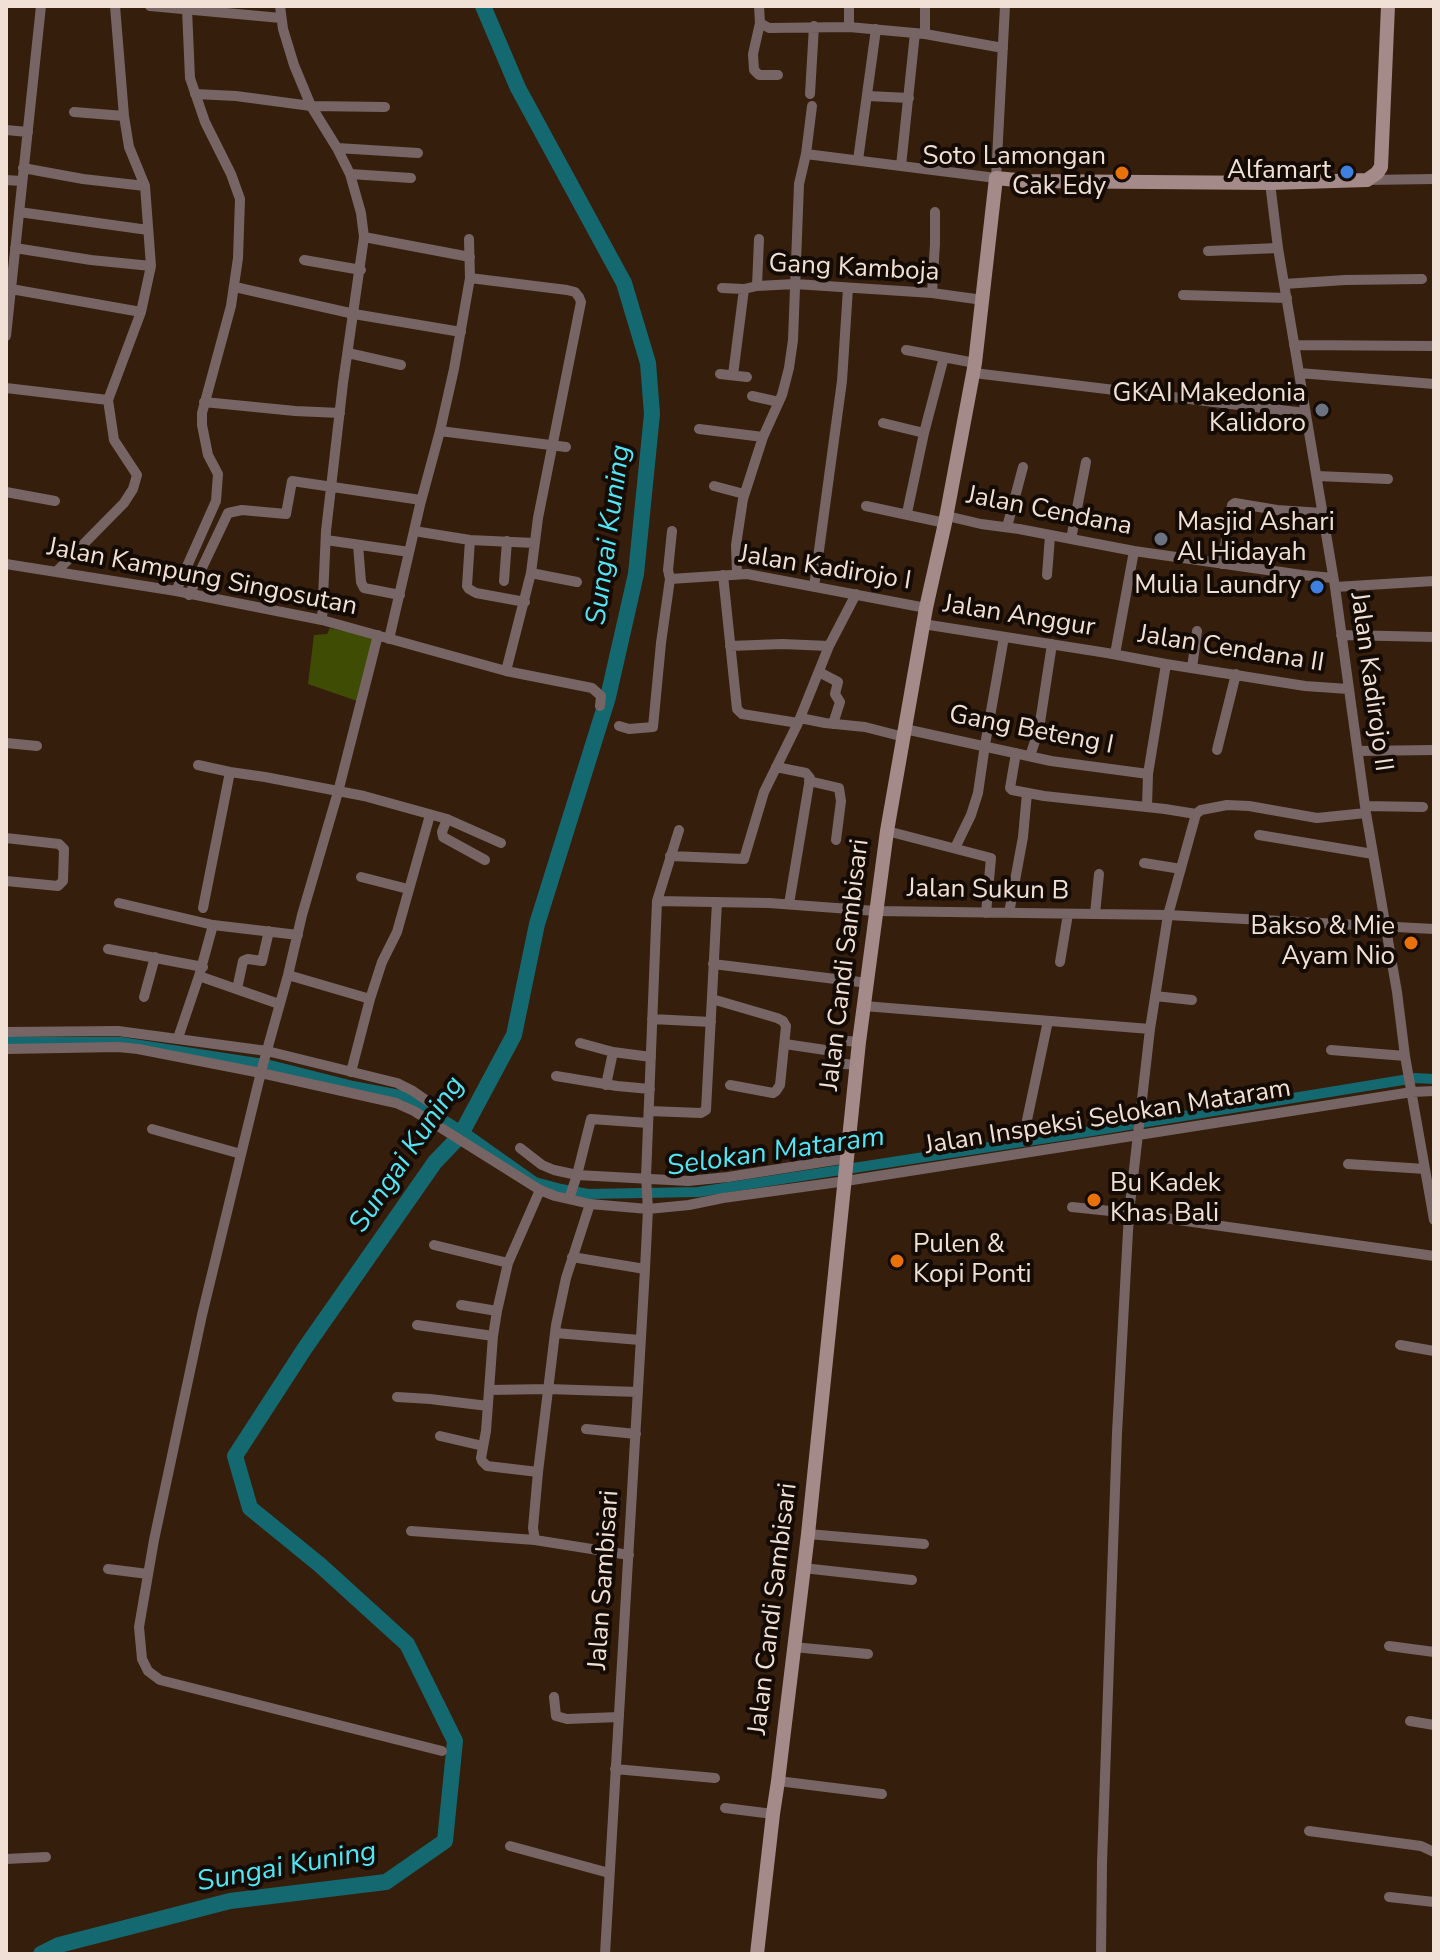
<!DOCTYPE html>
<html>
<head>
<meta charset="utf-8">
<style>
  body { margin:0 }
  #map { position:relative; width:1440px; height:1960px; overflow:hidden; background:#361e0c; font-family:"Nunito Sans",sans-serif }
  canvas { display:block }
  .frame { position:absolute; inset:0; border:8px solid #f0e0d5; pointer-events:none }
</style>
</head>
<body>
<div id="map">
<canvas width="1440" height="1960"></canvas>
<div class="frame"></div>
</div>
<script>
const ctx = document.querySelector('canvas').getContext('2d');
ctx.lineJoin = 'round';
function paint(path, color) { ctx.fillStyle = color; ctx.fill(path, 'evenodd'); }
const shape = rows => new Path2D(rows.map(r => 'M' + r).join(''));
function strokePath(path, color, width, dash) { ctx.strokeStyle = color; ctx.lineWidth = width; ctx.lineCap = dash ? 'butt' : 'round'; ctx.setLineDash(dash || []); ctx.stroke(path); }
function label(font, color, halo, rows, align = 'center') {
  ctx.font = font + ' "Nunito Sans",sans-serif'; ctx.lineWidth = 8; ctx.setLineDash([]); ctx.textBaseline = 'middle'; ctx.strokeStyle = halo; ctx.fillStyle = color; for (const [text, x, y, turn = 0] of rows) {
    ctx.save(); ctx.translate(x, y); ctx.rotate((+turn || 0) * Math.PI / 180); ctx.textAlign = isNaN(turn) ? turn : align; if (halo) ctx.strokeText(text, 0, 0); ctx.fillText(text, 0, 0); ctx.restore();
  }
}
paint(shape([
  [330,628,373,637,357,701,308,684,314,635,327,634]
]), '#3f4c03');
strokePath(shape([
  [6,1042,121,1042,270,1065,353,1086,405,1096,470,1136,535,1182,561,1189,588,1194,698,1192,1080,1133,1415,1078,1434,1079]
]), '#146971', 10);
strokePath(shape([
  [41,1954,59,1945,230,1901,386,1882,445,1841,455,1741,407,1644,320,1565,250,1508,235,1456,305,1348,435,1162,460,1136,514,1035,537,924,608,697,636,574,652,414,648,363,624,283,518,88,483,6]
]), '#146971', 16);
strokePath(shape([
  [150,6,281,18],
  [280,6,283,29,294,65,311,106,337,148,350,174,361,213,364,237,343,383,326,531,322,620],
  [759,6,760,23,753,54,754,70,759,75,778,75],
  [760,23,769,28,849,27,925,34,1003,48],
  [849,27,849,6],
  [925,34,925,6],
  [195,94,236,96,311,106,385,107],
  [810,94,814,26],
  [868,96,909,98],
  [74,112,124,116],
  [6,130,28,132],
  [337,148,418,153],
  [806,154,996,178,1005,6],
  [858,160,876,29],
  [901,166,915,33],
  [23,168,83,179,145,186],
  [350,174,411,178],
  [6,180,21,181],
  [1367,180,1434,179],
  [1270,183,1278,248,1335,587,1366,813,1397,992,1405,1056,1434,1220],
  [19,212,148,230],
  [364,237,470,257],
  [15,248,91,260,151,266],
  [1208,251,1278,248],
  [304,260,361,270],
  [470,278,567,290,575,292,579,297,581,302,538,518,531,573,506,671],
  [1284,284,1345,280,1422,279],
  [757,286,759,239],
  [235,287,354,314,461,332],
  [722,288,744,289,757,286,795,284,932,293,983,300],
  [11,289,141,312],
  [932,293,935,244,935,212],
  [1183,295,1287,298],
  [6,336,41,6],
  [1294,345,1434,346],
  [906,350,975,363],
  [348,353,401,365],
  [974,373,1305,413],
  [1299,373,1434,384],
  [720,374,747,377],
  [733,375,744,289],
  [6,388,108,400],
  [752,396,779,402],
  [204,402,295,411,340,413],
  [883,423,924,433,944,357],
  [699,429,763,437],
  [440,431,566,447],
  [1317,476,1388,479],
  [714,486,744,494],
  [6,492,55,501],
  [866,506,945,523],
  [907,513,924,433],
  [947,516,981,524,1019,529,1134,551,1302,575,1333,578],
  [1007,527,1023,467],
  [414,531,470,540,534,543],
  [1071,539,1086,462],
  [326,540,409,552],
  [470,540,467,586,469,589,476,593,525,602],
  [358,545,361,582,364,588,400,595],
  [6,564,176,591,322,620,506,671,592,688,601,696,600,706],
  [1222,564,1232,505,1235,503,1277,510,1322,513],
  [57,571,124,503,133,489,137,475,114,440,108,400,141,312,151,266,145,186,129,147,124,116,115,6],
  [531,573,577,582],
  [737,574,736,545,743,499,763,437,782,395,789,368,793,340,799,184,806,154,812,106],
  [723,575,737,709,742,714,798,723],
  [1047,575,1050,536],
  [670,579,747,574,926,608],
  [504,581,507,541],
  [814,587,842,381,848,288],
  [1335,587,1434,581],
  [176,591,216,501,218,474,208,455,202,425,202,413,231,306,238,258,240,199,231,174,205,122,190,78,187,9],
  [189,595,228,513,242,510,286,514,292,481,421,500],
  [923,624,1107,653,1166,664,1305,686,1348,689],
  [378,635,338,792,302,915,288,975,262,1068,202,1315,154,1540,139,1627,142,1659,148,1671,160,1680,442,1751],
  [1341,635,1434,637],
  [389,639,420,505,440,431,454,369,470,278,469,239],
  [730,646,782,644,829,646],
  [1115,654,1134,551],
  [1192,668,1197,631],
  [819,672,838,682,835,694,840,702,833,724],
  [800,718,825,723,865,727,904,737],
  [619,726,629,729,653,727,661,643,670,579,668,570,672,531],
  [905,729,1051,761,1148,774],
  [6,743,37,746],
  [1217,750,1236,674],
  [1358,751,1434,750],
  [1016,753,1010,788,1012,790,1044,796,1165,809,1196,814],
  [1030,756,1039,729,1052,644],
  [198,765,230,772,265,777,364,796,447,819,501,843],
  [776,767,806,773,810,778,789,904],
  [809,781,839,788,841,801,836,840],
  [1365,806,1423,807],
  [1147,807,1148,774,1166,664],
  [447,819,442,832,443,837,485,860],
  [887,831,991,858,986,913],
  [1259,835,1373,854],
  [6,838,59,844,64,849,63,881,58,886,6,881],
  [955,848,971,815,978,793,985,745,1004,637],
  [670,856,744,859,764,792,798,723,829,646,856,594],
  [1144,863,1181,869],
  [361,877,408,889],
  [657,901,679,830],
  [119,903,213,925,298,935],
  [203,908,230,772],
  [1009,913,1023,837,1027,793],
  [1095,914,1099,874],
  [213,925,199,976,279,1004],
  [108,949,203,967],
  [1060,962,1068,914],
  [713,964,868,983],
  [288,975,370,999],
  [237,989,243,961,248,959,262,961,269,931],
  [1155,996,1192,1000],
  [144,997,155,957],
  [712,999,777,1018,783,1021,786,1026,780,1085,776,1091,773,1093,730,1085],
  [864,1006,1150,1029],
  [652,1019,711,1022],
  [6,1032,118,1031,267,1051,397,1083,413,1091,439,1109,438,1113,429,1120],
  [178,1038,199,976],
  [580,1043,613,1052,651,1057],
  [785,1044,832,1051],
  [6,1049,118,1047,138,1049,261,1073,396,1103,414,1111,540,1190,555,1196,590,1204,648,1209,689,1205,723,1198,846,1181,1412,1092,1434,1091],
  [1331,1050,1405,1056],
  [857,1065,833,1063,831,1060,833,1043,836,1040,859,1042],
  [351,1072,370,999,382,962,397,932,430,815],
  [556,1076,617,1086,650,1089],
  [606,1085,613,1052],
  [649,1111,701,1113,706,1110,717,902],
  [1027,1120,1048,1021],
  [152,1129,241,1154],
  [520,1148,542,1165,554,1170,577,1175,688,1181,728,1177,848,1158],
  [1348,1164,1425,1169],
  [569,1199,577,1175,591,1119,648,1123],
  [1072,1207,1129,1213,1434,1256],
  [434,1245,508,1263],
  [572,1257,645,1269],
  [461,1305,497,1311],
  [417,1325,493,1336],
  [555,1333,640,1340],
  [1400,1345,1434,1351],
  [489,1390,548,1389,638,1392],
  [397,1397,430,1399,488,1406],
  [586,1429,636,1434],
  [440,1436,483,1446],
  [538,1472,487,1466,482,1461,481,1458,486,1431,493,1336,497,1311,508,1263,540,1190],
  [411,1531,535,1540,629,1555],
  [808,1534,924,1544],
  [535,1540,533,1528,538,1472,556,1325,566,1278,590,1204],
  [803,1568,912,1580],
  [108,1569,148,1574],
  [1389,1646,1434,1652],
  [793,1647,868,1654],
  [554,1697,556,1716,567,1719,619,1717],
  [1410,1721,1434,1725],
  [615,1769,715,1778],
  [778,1781,882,1794],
  [725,1808,773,1814],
  [1309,1831,1421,1846,1434,1852],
  [510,1846,609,1873],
  [6,1859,46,1857],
  [1389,1897,1434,1902],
  [605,1954,645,1269,648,1209,646,1177,657,901,769,903,876,911,1168,915,1434,929],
  [1101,1954,1102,1863,1117,1433,1129,1213,1150,1029,1168,915,1196,814,1201,810,1227,805,1249,806,1317,818,1366,813]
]), '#766564', 10);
strokePath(shape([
  [757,1954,773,1814,778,1781,808,1534,859,1042,887,831,926,608,945,523,975,363,996,178,1027,181,1270,183,1367,180,1377,173,1381,167,1388,6]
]), '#a48a88', 14);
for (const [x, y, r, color] of [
  [1347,172,8,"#3f7fe0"],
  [1122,173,8,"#e8710a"],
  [1322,410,8,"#6b7280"],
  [1161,539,8,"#6b7280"],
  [1317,587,8,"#3f7fe0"],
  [1411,943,8,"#e8710a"],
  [1094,1200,8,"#e8710a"],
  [897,1261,8,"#e8710a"]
]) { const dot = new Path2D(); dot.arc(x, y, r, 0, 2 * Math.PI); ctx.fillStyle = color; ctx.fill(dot); strokePath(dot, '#150b05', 3); }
label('26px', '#f0e0d5', '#150b05', [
  ["Soto Lamongan",1106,158],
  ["Cak Edy",1106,188],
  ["Alfamart",1331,172],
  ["GKAI Makedonia",1306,395],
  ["Kalidoro",1306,425],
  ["Masjid Ashari",1177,524,"left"],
  ["Al Hidayah",1177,554,"left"],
  ["Mulia Laundry",1301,587],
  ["Bakso & Mie",1395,928],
  ["Ayam Nio",1395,958],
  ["Bu Kadek",1110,1185,"left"],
  ["Khas Bali",1110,1215,"left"],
  ["Pulen &",913,1246,"left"],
  ["Kopi Ponti",913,1276,"left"]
], 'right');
label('26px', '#f0e0d5', '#150b05', [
  ["Gang Kamboja",854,269,3],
  ["Jalan Cendana",1049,512,11],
  ["Jalan Kadirojo I",825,569,9],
  ["Jalan Kampung Singosutan",202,578,11],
  ["Jalan Anggur",1019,617,9],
  ["Jalan Cendana II",1231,650,9],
  ["Jalan Kadirojo II",1370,682,82],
  ["Gang Beteng I",1031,731,11],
  ["Jalan Sukun B",988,891,1],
  ["Jalan Candi Sambisari",846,965,-83],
  ["Jalan Inspeksi Selokan Mataram",1108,1118,-9],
  ["Jalan Sambisari",605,1580,-86],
  ["Jalan Candi Sambisari",774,1609,-83]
]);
label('italic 28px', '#50e6f5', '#150b05', [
  ["Sungai Kuning",610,535,-82],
  ["Selokan Mataram",776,1153,-8],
  ["Sungai Kuning",408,1155,-56],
  ["Sungai Kuning",287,1868,-10]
]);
</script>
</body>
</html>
